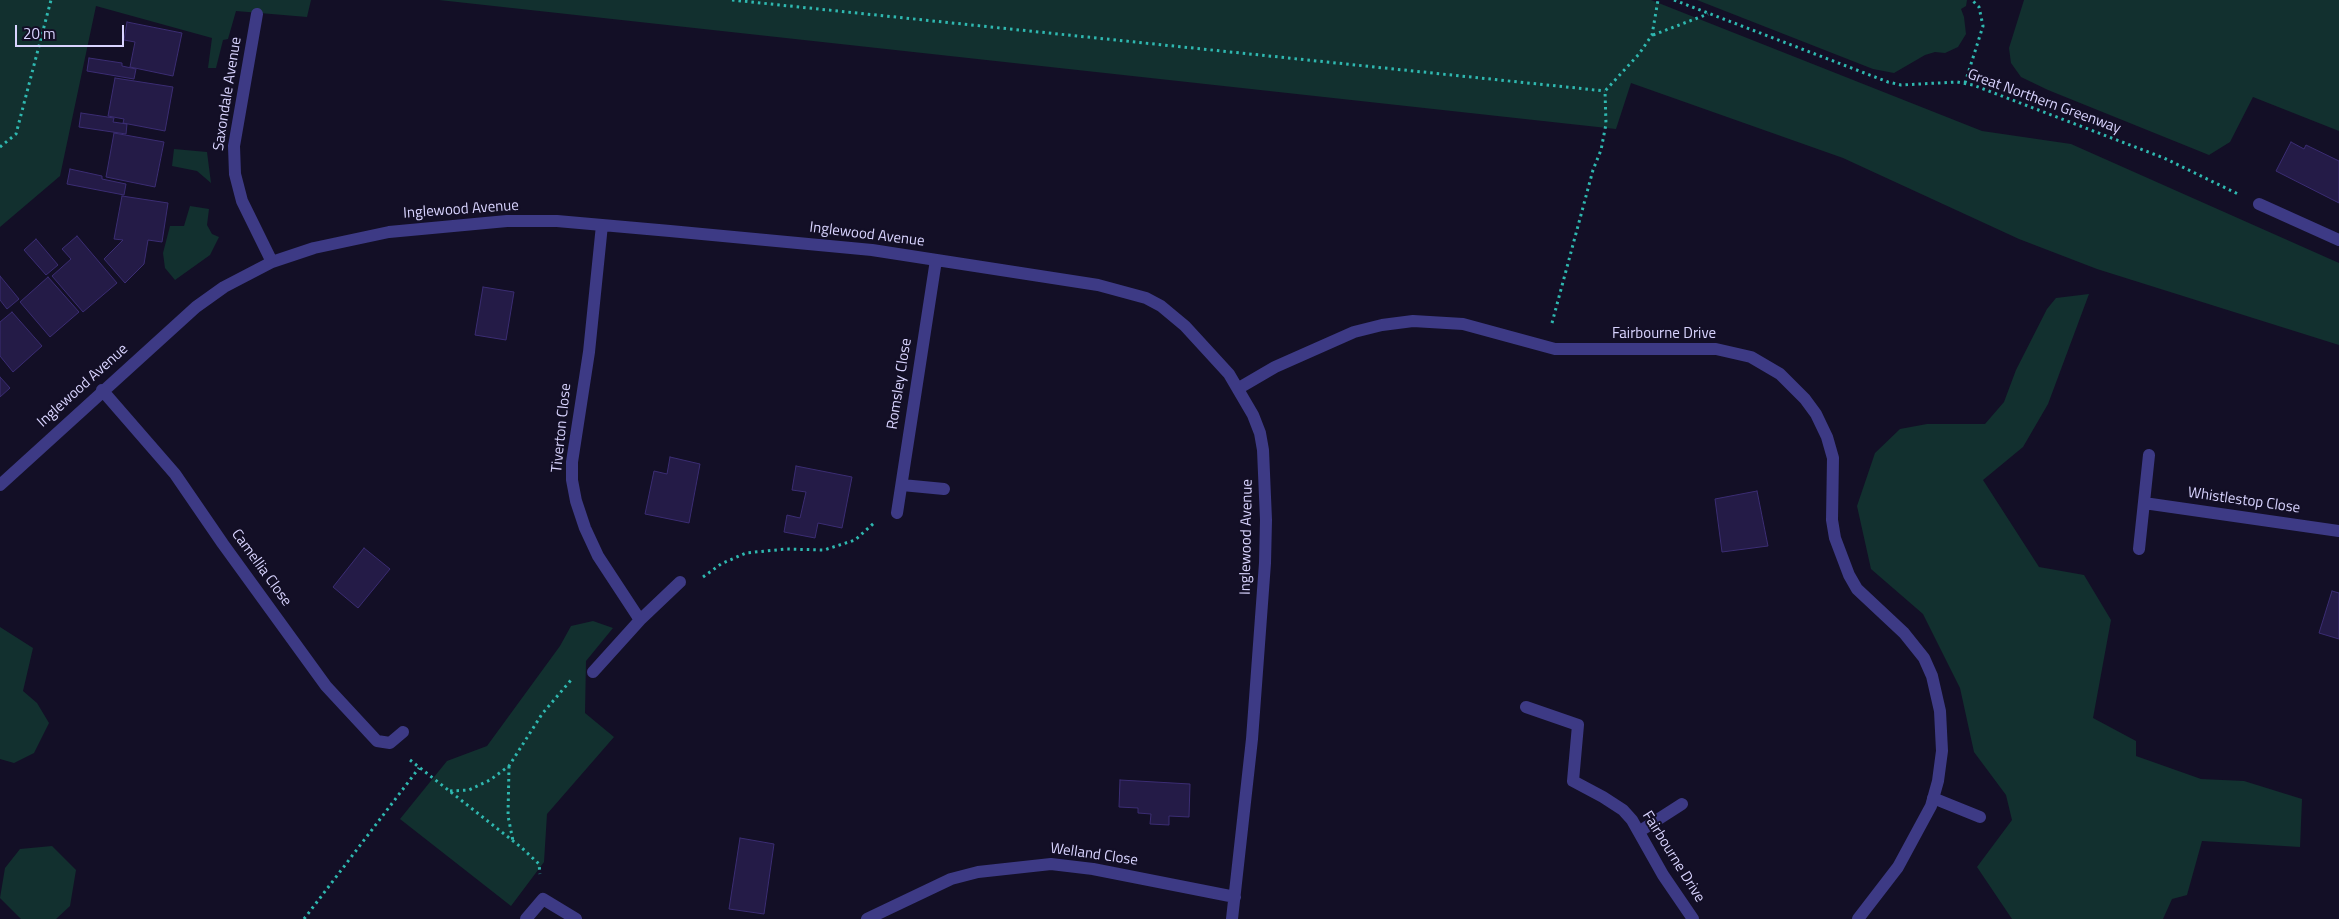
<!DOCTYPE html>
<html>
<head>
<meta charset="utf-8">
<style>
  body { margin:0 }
  #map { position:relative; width:2339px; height:919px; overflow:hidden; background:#130f26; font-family:"Titillium Web",sans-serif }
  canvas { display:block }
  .scale { position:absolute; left:15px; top:25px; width:109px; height:22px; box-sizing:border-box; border:2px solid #d9d4ff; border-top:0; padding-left:6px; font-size:15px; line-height:18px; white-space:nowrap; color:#d9d4ff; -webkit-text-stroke:4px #130f26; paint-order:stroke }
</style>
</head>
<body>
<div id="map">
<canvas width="2339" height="919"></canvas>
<div class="scale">20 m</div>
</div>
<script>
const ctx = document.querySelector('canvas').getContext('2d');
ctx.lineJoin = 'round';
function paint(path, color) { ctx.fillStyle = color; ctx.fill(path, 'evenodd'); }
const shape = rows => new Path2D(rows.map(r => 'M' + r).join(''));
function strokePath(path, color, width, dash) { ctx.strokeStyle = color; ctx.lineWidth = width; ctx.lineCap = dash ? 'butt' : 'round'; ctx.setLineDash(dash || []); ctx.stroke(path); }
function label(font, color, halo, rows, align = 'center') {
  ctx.font = font + ' "Titillium Web",sans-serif'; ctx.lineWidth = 4; ctx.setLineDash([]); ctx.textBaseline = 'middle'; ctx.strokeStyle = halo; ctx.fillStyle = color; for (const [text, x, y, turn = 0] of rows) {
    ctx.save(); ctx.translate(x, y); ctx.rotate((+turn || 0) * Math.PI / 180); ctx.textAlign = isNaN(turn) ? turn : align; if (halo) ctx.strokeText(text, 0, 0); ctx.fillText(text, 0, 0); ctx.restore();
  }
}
paint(shape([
  [0,0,311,0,307,17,236,11,228,39,223,40,216,68,208,68,212,38,96,6,60,176,0,227],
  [439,0,1651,0,1982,131,2071,144,2339,263,2339,345,2097,269,2019,239,1843,158,1631,83,1616,129],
  [1697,0,1967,0,1966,6,1961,9,1964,17,1966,34,1958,47,1945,53,1935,52,1925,55,1894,73,1873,69],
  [2024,0,2339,0,2339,131,2253,97,2230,142,2209,155,2048,90,2021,77,2011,63,2009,48],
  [174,149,207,152,211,183,197,171,172,166],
  [190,206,209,209,207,225,212,234,219,237,210,255,175,280,165,268,163,253,170,226,184,226],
  [2089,294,2048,404,2023,447,1983,480,2039,567,2084,575,2111,620,2093,718,2136,741,2136,756,2201,779,2244,781,2302,799,2300,847,2202,841,2187,895,2172,899,2163,919,2012,919,1977,867,2012,820,2006,795,1974,752,1960,688,1923,614,1871,569,1857,506,1875,453,1900,429,1927,424,1985,424,2004,402,2016,370,2047,309,2056,298],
  [593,621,613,628,586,661,585,713,614,737,547,814,544,862,511,906,400,819,447,761,487,746,560,646,571,626],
  [0,627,33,648,23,691,37,703,49,723,34,753,14,763,0,759],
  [52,846,76,870,70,906,56,919,21,919,0,898,5,868,20,849]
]), '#12302f');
const building = shape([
  [127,22,182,33,173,76,130,67,135,42,124,40,127,22],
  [89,58,122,63,122,66,136,69,134,79,87,71,89,58],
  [115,78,173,87,165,131,123,123,124,119,108,116,115,78],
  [81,113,114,118,113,122,127,124,126,134,79,127,81,113],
  [114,133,164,142,155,187,106,177,114,133],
  [2291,142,2304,149,2306,145,2339,161,2339,203,2276,171,2291,142],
  [70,169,102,176,102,179,126,184,124,195,67,184,70,169],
  [122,196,168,203,162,242,148,240,144,264,125,283,104,259,123,240,114,239,122,196],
  [77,236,117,283,83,312,52,276,71,259,62,249,77,236],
  [36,239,58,265,46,275,24,250,36,239],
  [0,276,19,299,7,309,0,300,0,276],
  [48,277,79,312,50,337,20,302,48,277],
  [483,287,514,292,506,340,475,335,483,287],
  [12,312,42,346,13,372,0,356,0,322,12,312],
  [0,377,10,388,0,397,0,377],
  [670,457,700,464,689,523,645,514,654,471,667,474,670,457],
  [796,466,852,477,842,528,818,523,815,538,784,532,787,515,800,518,806,492,792,490,796,466],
  [1757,491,1768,546,1722,552,1715,499,1757,491],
  [364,548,390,569,358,608,333,587,364,548],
  [2332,591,2339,593,2339,639,2319,633,2332,591],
  [1120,780,1190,784,1189,817,1169,816,1169,825,1150,824,1151,814,1138,813,1138,808,1119,807,1120,780],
  [740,838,774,844,764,914,729,909,740,838]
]);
paint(building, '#241b47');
strokePath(building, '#3b2d73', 1);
strokePath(shape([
  [732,0,1605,91],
  [1674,0,1888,82,1901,85,1957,82,1973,85,2164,158,2238,194],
  [1653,35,1708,14],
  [1965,83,1983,26,1979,7,1972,0],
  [0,147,16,134,51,0],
  [1552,323,1593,170,1601,150,1606,124,1605,91,1639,54,1652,35,1658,0],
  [703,577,721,564,746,553,786,549,824,550,855,540,874,523],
  [410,760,522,848,539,864,540,874],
  [509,766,508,816,513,841],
  [450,791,469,790,490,780,509,766,542,714,571,680],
  [304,919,419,768]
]), '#2fb8b0', 3, [2.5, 4]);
strokePath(shape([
  [257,14,234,146,235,174,242,201,272,262],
  [2259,204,2339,240],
  [602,225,589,352,572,462,572,480,576,501,585,528,598,556,640,620],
  [1239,388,1275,367,1354,332,1382,325,1413,321,1463,324,1555,349,1716,349,1751,357,1780,374,1805,399,1816,414,1827,437,1833,458,1832,520,1835,538,1849,575,1857,589,1904,633,1924,658,1932,676,1940,711,1942,751,1938,781,1931,806,1898,867,1858,919],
  [102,390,175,474,223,544,326,686,377,741,390,743,403,732],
  [0,485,196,307,224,287,272,262,314,248,389,232,507,221,557,221,670,231,872,250,1098,285,1146,298,1161,306,1185,326,1229,374,1253,415,1260,433,1263,450,1266,520,1265,563,1252,739,1232,919],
  [902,485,944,489],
  [2144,503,2339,531],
  [897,513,936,260],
  [2139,549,2149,455],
  [593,672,640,620,680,582],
  [1526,707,1578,725,1573,781,1603,797,1623,810,1632,820,1663,875,1693,919],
  [1933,798,1980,817],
  [1640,831,1682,804],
  [526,919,543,899,576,919],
  [867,919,951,879,978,872,1051,864,1093,869,1235,897]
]), '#3d3a85', 12);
label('15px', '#d9d4ff', '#130f26', [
  ["Saxondale Avenue",228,94,-81],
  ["Great Northern Greenway",2044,102,20],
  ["Inglewood Avenue",461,210,-4],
  ["Inglewood Avenue",867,235,7],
  ["Fairbourne Drive",1664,334],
  ["Romsley Close",900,384,-81],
  ["Inglewood Avenue",83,386,-42],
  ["Tiverton Close",562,428,-84],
  ["Whistlestop Close",2244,501,8],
  ["Inglewood Avenue",1247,537,-89],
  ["Camellia Close",261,568,54],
  ["Welland Close",1094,855,8],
  ["Fairbourne Drive",1673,857,58]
]);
</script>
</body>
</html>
